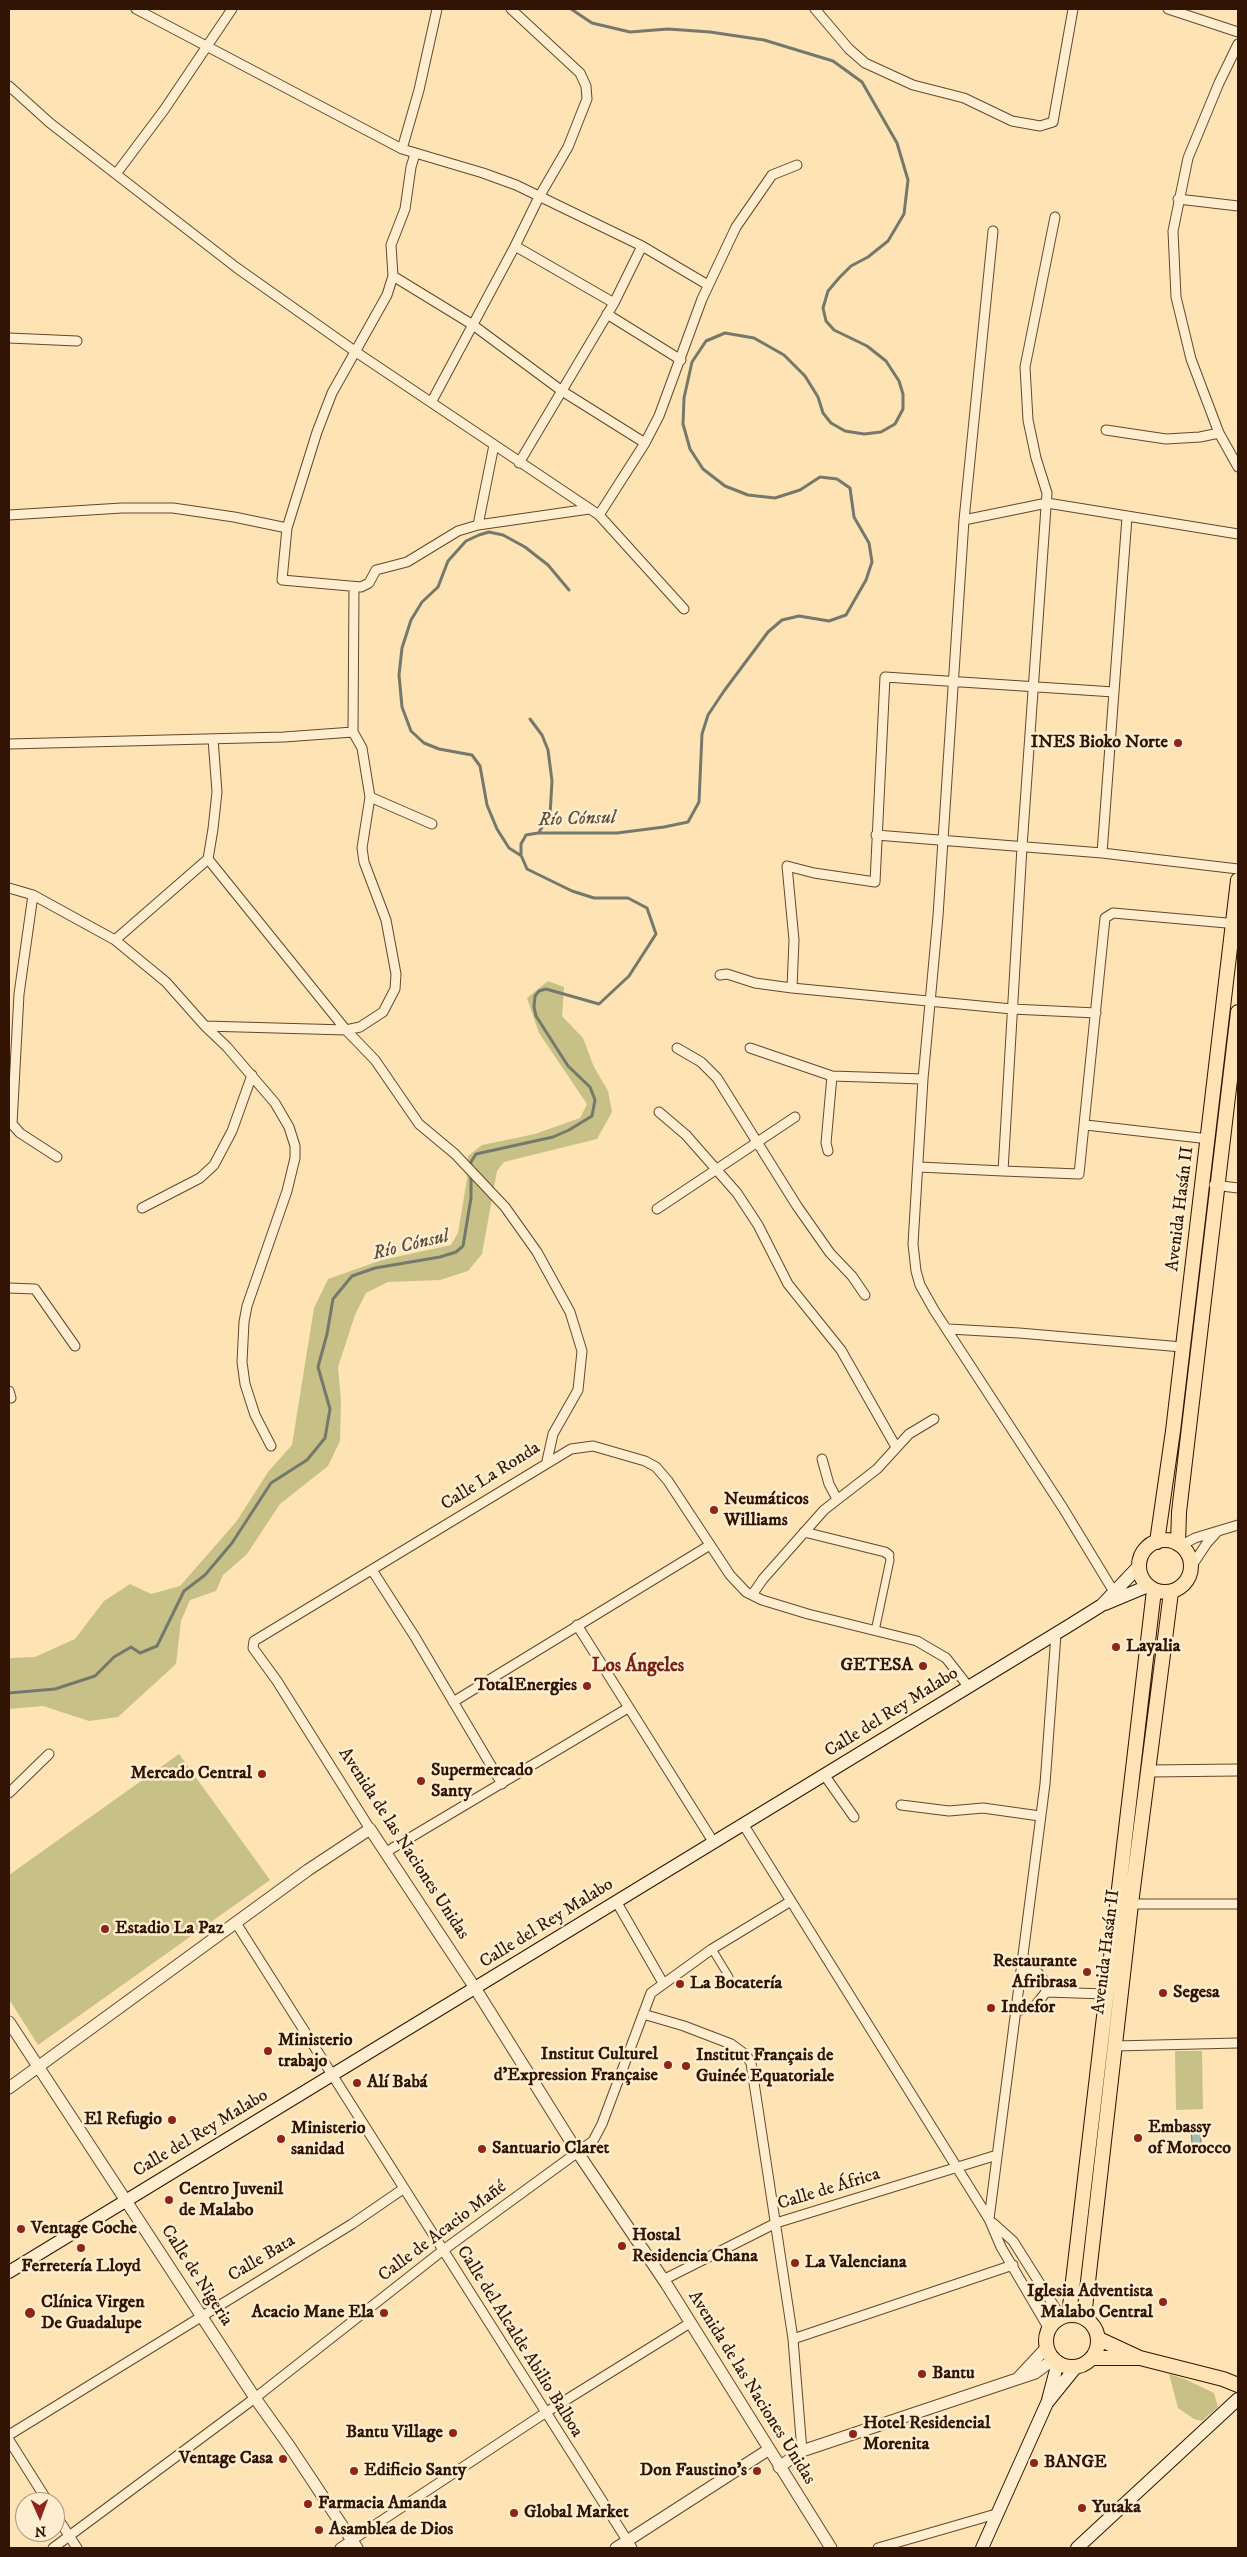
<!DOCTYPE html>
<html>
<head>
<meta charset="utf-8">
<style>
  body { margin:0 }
  #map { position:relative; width:1247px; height:2557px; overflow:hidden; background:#fee3b4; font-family:"IM FELL DW Pica",serif }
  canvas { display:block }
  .frame { position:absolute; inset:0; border:10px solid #311403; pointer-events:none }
  .north { position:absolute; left:15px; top:2492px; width:50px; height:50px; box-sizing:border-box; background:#feedce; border:1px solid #ac967d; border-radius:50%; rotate:178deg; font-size:14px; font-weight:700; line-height:20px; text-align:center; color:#311403 }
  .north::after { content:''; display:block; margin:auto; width:18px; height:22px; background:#8f2418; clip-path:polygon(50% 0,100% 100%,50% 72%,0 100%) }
</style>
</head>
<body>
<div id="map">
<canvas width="1247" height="2557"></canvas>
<div class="frame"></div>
<div class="north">N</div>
</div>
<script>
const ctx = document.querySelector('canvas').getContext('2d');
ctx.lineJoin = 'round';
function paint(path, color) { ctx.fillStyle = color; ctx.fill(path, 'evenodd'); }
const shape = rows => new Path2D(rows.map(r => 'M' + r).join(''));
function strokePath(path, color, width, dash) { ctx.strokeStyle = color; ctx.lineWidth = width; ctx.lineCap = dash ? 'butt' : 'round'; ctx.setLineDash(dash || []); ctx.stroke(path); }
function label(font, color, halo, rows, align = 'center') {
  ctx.font = font + ' "IM FELL DW Pica",serif'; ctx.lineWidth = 5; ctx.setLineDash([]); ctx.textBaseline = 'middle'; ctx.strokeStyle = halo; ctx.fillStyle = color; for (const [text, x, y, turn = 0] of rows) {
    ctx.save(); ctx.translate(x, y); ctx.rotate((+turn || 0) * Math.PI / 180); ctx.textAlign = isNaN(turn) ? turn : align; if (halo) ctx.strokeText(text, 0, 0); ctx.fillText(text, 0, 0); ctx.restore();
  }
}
paint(shape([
  [548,981,564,987,562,1016,583,1038,594,1067,608,1091,612,1112,597,1139,504,1162,497,1171,482,1254,468,1271,440,1280,388,1282,366,1293,355,1315,338,1367,341,1401,340,1441,328,1466,280,1504,247,1554,223,1575,216,1591,190,1600,181,1621,176,1664,118,1717,89,1721,43,1706,9,1709,9,1658,35,1657,75,1639,104,1601,130,1584,151,1594,180,1586,236,1522,268,1472,292,1445,314,1308,328,1279,382,1260,451,1245,458,1233,467,1179,468,1156,482,1145,535,1134,580,1118,587,1104,539,1033,527,998],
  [179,1754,270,1880,38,2045,9,1999,9,1875],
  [1175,2051,1202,2051,1203,2109,1176,2110],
  [1169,2374,1187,2380,1214,2393,1218,2407,1202,2421,1194,2419,1178,2408]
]), '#c8c187');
const water = shape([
  [1191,2126,1200,2126,1201,2143,1197,2147,1192,2143,1191,2126]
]);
paint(water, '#a0bdb2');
strokePath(water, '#74796c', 1);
strokePath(shape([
  [530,719,542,735,548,750,552,781,550,815,539,832],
  [520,855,509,848,497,829,487,805,480,766,472,755,439,749,424,743,411,731,402,707,399,675,402,648,411,620,422,602,438,587,448,561,466,541,479,535,489,532,503,535,525,547,548,565,569,590],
  [471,1169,471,1162,476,1154,553,1137,569,1130,592,1116,595,1100,590,1087,568,1066,536,1016,534,1007,535,996,539,991,546,989,599,1004,629,976,656,934,647,908,628,898,594,898,572,891,527,869,521,855,521,844,526,835,538,833,617,833,664,827,688,822,699,802,702,734,708,715,724,691,768,632,782,620,799,616,829,621,846,615,866,580,872,562,869,543,854,517,850,488,837,479,820,477,800,490,775,498,748,495,725,486,703,469,690,449,683,424,684,398,692,362,706,341,725,333,754,338,784,355,805,376,818,397,823,413,831,423,845,431,864,434,881,432,895,424,903,409,903,394,899,381,886,361,867,346,834,330,826,321,823,308,828,291,839,278,851,266,868,257,888,241,904,214,908,180,897,143,862,82,833,61,764,40,710,32,668,29,630,32,592,23,571,9],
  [9,1693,55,1689,95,1676,114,1657,131,1647,140,1653,157,1646,184,1591,205,1575,232,1543,271,1483,307,1460,325,1438,330,1409,318,1367,327,1334,333,1299,352,1276,375,1268,440,1257,456,1252,463,1246,471,1198,471,1175]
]), '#74796c', 3);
const pedestrian = shape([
  [875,1631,890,1560,889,1555],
  [712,1949,729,1977]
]);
const minor = shape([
  [136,9,402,149,483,173,516,185,642,246,708,285],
  [815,9,849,49,865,63,913,85,964,98,1012,121,1040,126,1053,122,1073,9],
  [1168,9,1238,32],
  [1238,44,1219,83,1188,158,1173,231,1176,297,1191,359,1219,433,1238,467],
  [9,86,50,123,237,268,356,352,599,515,684,609],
  [402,149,419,90,437,9],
  [415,154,411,167,405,209,391,245,393,276,387,295,332,393,317,432,287,528,282,580,361,587,369,583,376,570,407,562,458,531,478,525,589,509],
  [116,174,164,110,232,9],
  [1178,199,1238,206],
  [515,246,614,303],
  [393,276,473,325,562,391,645,443],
  [607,314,681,360],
  [9,338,77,341],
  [432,401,515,246,539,197,568,147,587,99,586,86,580,73,511,9],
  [1106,430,1166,439,1200,437,1219,433],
  [519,463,614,303,642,246],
  [9,515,122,508,173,508,234,517,287,528],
  [599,515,645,443,659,416,702,299,736,227,772,175,797,165],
  [964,520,993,231],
  [478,525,494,445],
  [9,744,284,737,353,732],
  [370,797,432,824],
  [876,835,1102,853,1238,869],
  [1102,853,1127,517],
  [208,859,346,1030,375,1060,419,1124,455,1154,505,1207,537,1252,570,1312,582,1351,578,1390,553,1434,547,1461],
  [9,888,33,895,115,940,166,982,205,1026,346,1030,360,1027,383,1012,395,989,396,974,386,920,364,862,362,848,370,797,362,748,353,732,354,587],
  [33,895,19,994,12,1124,20,1133,57,1157],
  [115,940,208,859,213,829,217,792,213,739],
  [720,975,727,974,755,983,792,988,1012,1009,1096,1013],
  [792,988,794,940,787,866,814,873,875,882,885,677,1114,692],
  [205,1026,227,1047,275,1103,289,1127,295,1146,295,1158,287,1191,247,1306,244,1322,242,1362,245,1384,255,1415,271,1446],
  [677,1048,701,1062,717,1078,797,1206,830,1253,852,1276,865,1295],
  [750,1048,832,1076,923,1079],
  [659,1112,686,1135,737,1193,758,1225,788,1284,841,1350,896,1447],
  [1086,1125,1209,1139],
  [828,1151,826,1143,832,1076],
  [919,1167,1003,1171,1022,847,1047,493,1036,458,1028,420,1025,367,1055,217],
  [1003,1171,1079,1174,1105,918,1113,913,1238,924],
  [1214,1185,1238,1188],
  [142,1208,200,1178,214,1165,232,1131,252,1075],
  [657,1209,795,1117],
  [9,1288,35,1289,75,1346],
  [949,1329,1019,1333,1182,1347],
  [9,1391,11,1398],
  [822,1459,829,1484,837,1499],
  [804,1532,885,1552,889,1555],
  [1180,1546,1195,1538,1238,1525],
  [1191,1567,1207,1543,1216,1533],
  [372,1570,415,1637,502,1784],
  [1114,1592,1063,1508,934,1310,920,1285,916,1271,913,1244,923,1079,938,916,964,520,1047,503,1238,534],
  [752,1595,763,1579,824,1510,877,1469,909,1434,934,1419],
  [577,1625,714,1843],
  [453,1702,710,1545],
  [825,1776,854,1817],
  [9,1793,49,1754],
  [901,1805,949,1811,983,1808,1040,1816],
  [743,1824,989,2219,1001,2247,1049,2329],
  [370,1829,277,1681,253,1648,254,1641,571,1449,593,1446,645,1461,656,1467,668,1481,730,1575,746,1592,762,1600,808,1614,917,1641,946,1658,968,1686],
  [386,1852,628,1708],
  [616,1901,663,1983],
  [1131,1904,1238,1904],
  [236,1923,632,2548],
  [1046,1992,1106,1994],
  [1017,2011,1035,2006,1046,1992,1045,1982,1038,1973,1021,1966],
  [643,2014,684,2026,731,2044,746,2055,751,2063,793,2339,802,2451],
  [1115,2046,1238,2043],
  [989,2219,1045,1784,1056,1634],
  [993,2223,1013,2241,1061,2317],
  [663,2280,776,2223,997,2155],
  [793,2339,1013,2265],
  [9,2435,352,2224,403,2189],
  [9,2440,48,2502],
  [55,2514,77,2548],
  [53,2548,255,2398,442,2251,593,2141,602,2124,651,1993,712,1949,791,1901],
  [340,2548,545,2413,690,2323],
  [878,2548,996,2514]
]);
const tertiary = shape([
  [1149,1771,1238,1770],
  [9,2022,255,2398,290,2447,357,2548],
  [9,2088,308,1870,370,1829,475,1988,578,2153,667,2285,831,2548],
  [1019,2377,1047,2347],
  [779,2467,802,2451,1035,2373,1054,2359],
  [616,2548,768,2450]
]);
const secondary = shape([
  [1105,1604,1148,1586],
  [9,2272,1070,1625,1102,1605,1139,1566],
  [1048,2400,1058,2362],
  [982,2548,1047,2403,1076,2367],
  [1077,2548,1238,2399]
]);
const primary = shape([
  '1139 1566a26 26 0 1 1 52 0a26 26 0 1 1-52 0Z',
  [1157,1542,1173,1431,1238,880],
  [1178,1544,1179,1512,1238,1012],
  '1046 2341a26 26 0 1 1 52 0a26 26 0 1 1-52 0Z',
  [1069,2315,1154,1590],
  [1084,2317,1131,1904,1171,1592],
  [1099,2339,1140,2358,1223,2379,1238,2385],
  [1092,2358,1137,2358]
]);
strokePath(pedestrian, '#64482f', 9);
strokePath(minor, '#64482f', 11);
strokePath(tertiary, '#64482f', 13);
strokePath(secondary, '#311403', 14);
strokePath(primary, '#311403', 16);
strokePath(pedestrian, '#feedce', 7);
strokePath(minor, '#feedce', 9);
strokePath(tertiary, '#feedce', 11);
strokePath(secondary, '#feedce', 12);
strokePath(primary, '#fee3b4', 14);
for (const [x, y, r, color] of [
  [1178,743,5,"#8f2418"],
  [714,1510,5,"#8f2418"],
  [1116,1647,5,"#8f2418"],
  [923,1666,5,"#8f2418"],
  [587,1686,5,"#8f2418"],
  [262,1774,5,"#8f2418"],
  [421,1781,5,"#8f2418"],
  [105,1929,5,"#8f2418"],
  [1087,1972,5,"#8f2418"],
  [680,1984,5,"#8f2418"],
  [1163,1993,5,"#8f2418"],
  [991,2008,5,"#8f2418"],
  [268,2051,5,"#8f2418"],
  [668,2065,5,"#8f2418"],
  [686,2066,5,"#8f2418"],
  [357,2083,5,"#8f2418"],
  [172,2120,5,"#8f2418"],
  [1138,2138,5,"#8f2418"],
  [281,2139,5,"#8f2418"],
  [482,2149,5,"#8f2418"],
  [169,2200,5,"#8f2418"],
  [21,2229,5,"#8f2418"],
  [622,2246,5,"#8f2418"],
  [81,2248,5,"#8f2418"],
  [795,2263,5,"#8f2418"],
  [1163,2302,5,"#8f2418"],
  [30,2313,6,"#8f2418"],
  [384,2313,5,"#8f2418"],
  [922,2374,5,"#8f2418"],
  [453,2433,5,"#8f2418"],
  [853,2434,5,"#8f2418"],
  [283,2459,5,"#8f2418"],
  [1034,2463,5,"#8f2418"],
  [354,2471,5,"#8f2418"],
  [757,2471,5,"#8f2418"],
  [308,2504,5,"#8f2418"],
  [1082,2508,5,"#8f2418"],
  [514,2513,5,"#8f2418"],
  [319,2530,5,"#8f2418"]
]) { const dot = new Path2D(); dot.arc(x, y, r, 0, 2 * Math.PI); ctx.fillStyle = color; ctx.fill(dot); strokePath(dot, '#feedce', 2); }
label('bold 18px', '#311403', '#feedce', [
  ["INES Bioko Norte",1168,743,"right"],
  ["Neumáticos",724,1500],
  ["Williams",724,1521],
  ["Layalia",1126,1647],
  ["GETESA",913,1666,"right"],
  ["TotalEnergies",577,1686,"right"],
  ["Supermercado",431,1771],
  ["Santy",431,1792],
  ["Mercado Central",252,1774,"right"],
  ["Estadio La Paz",115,1929],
  ["Restaurante",1077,1962,"right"],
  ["Afribrasa",1077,1983,"right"],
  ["La Bocatería",690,1984],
  ["Segesa",1173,1993],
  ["Indefor",1001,2008],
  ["Ministerio",278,2041],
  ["trabajo",278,2062],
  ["Institut Culturel",658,2055,"right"],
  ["d'Expression Française",658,2076,"right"],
  ["Institut Français de",696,2056],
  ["Guinée Equatoriale",696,2077],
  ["Alí Babá",367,2083],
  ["El Refugio",162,2120,"right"],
  ["Embassy",1148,2128],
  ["of Morocco",1148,2149],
  ["Ministerio",291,2129],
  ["sanidad",291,2150],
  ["Santuario Claret",492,2149],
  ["Centro Juvenil",179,2190],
  ["de Malabo",179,2211],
  ["Ventage Coche",31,2229],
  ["Hostal",632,2236],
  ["Residencia Chana",632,2257],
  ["La Valenciana",805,2263],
  ["Ferretería Lloyd",81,2267,"center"],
  ["Iglesia Adventista",1153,2292,"right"],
  ["Malabo Central",1153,2313,"right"],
  ["Clínica Virgen",41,2303],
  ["De Guadalupe",41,2324],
  ["Acacio Mane Ela",374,2313,"right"],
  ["Bantu",932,2374],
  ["Hotel Residencial",863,2424],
  ["Morenita",863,2445],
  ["Bantu Village",443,2433,"right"],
  ["Ventage Casa",273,2459,"right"],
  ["BANGE",1044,2463],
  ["Edificio Santy",364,2471],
  ["Don Faustino's",747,2471,"right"],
  ["Farmacia Amanda",318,2504],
  ["Yutaka",1092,2508],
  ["Global Market",524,2513],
  ["Asamblea de Dios",329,2530]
], 'left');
label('18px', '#311403', '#feedce', [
  ["Avenida Hasán II",1181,1209,-83],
  ["Calle La Ronda",491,1477,-32],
  ["Calle del Rey Malabo",892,1713,-32],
  ["Avenida de las Naciones Unidas",403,1844,57],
  ["Calle del Rey Malabo",547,1924,-32],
  ["Avenida Hasán II",1107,1952,-83],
  ["Calle del Rey Malabo",201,2134,-31],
  ["Calle de África",829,2190,-17],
  ["Calle de Acacio Mañé",443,2232,-37],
  ["Calle Bata",262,2259,-31],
  ["Calle de Nigeria",196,2276,57],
  ["Calle del Alcalde Abilio Balboa",519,2342,58],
  ["Avenida de las Naciones Unidas",751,2388,58]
]);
label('italic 19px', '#584f40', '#feedce', [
  ["Río Cónsul",577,820,-2],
  ["Río Cónsul",411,1246,-14]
]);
label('bold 19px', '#7a1f14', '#feedce', [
  ["Los Ángeles",638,1667]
]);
</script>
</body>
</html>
